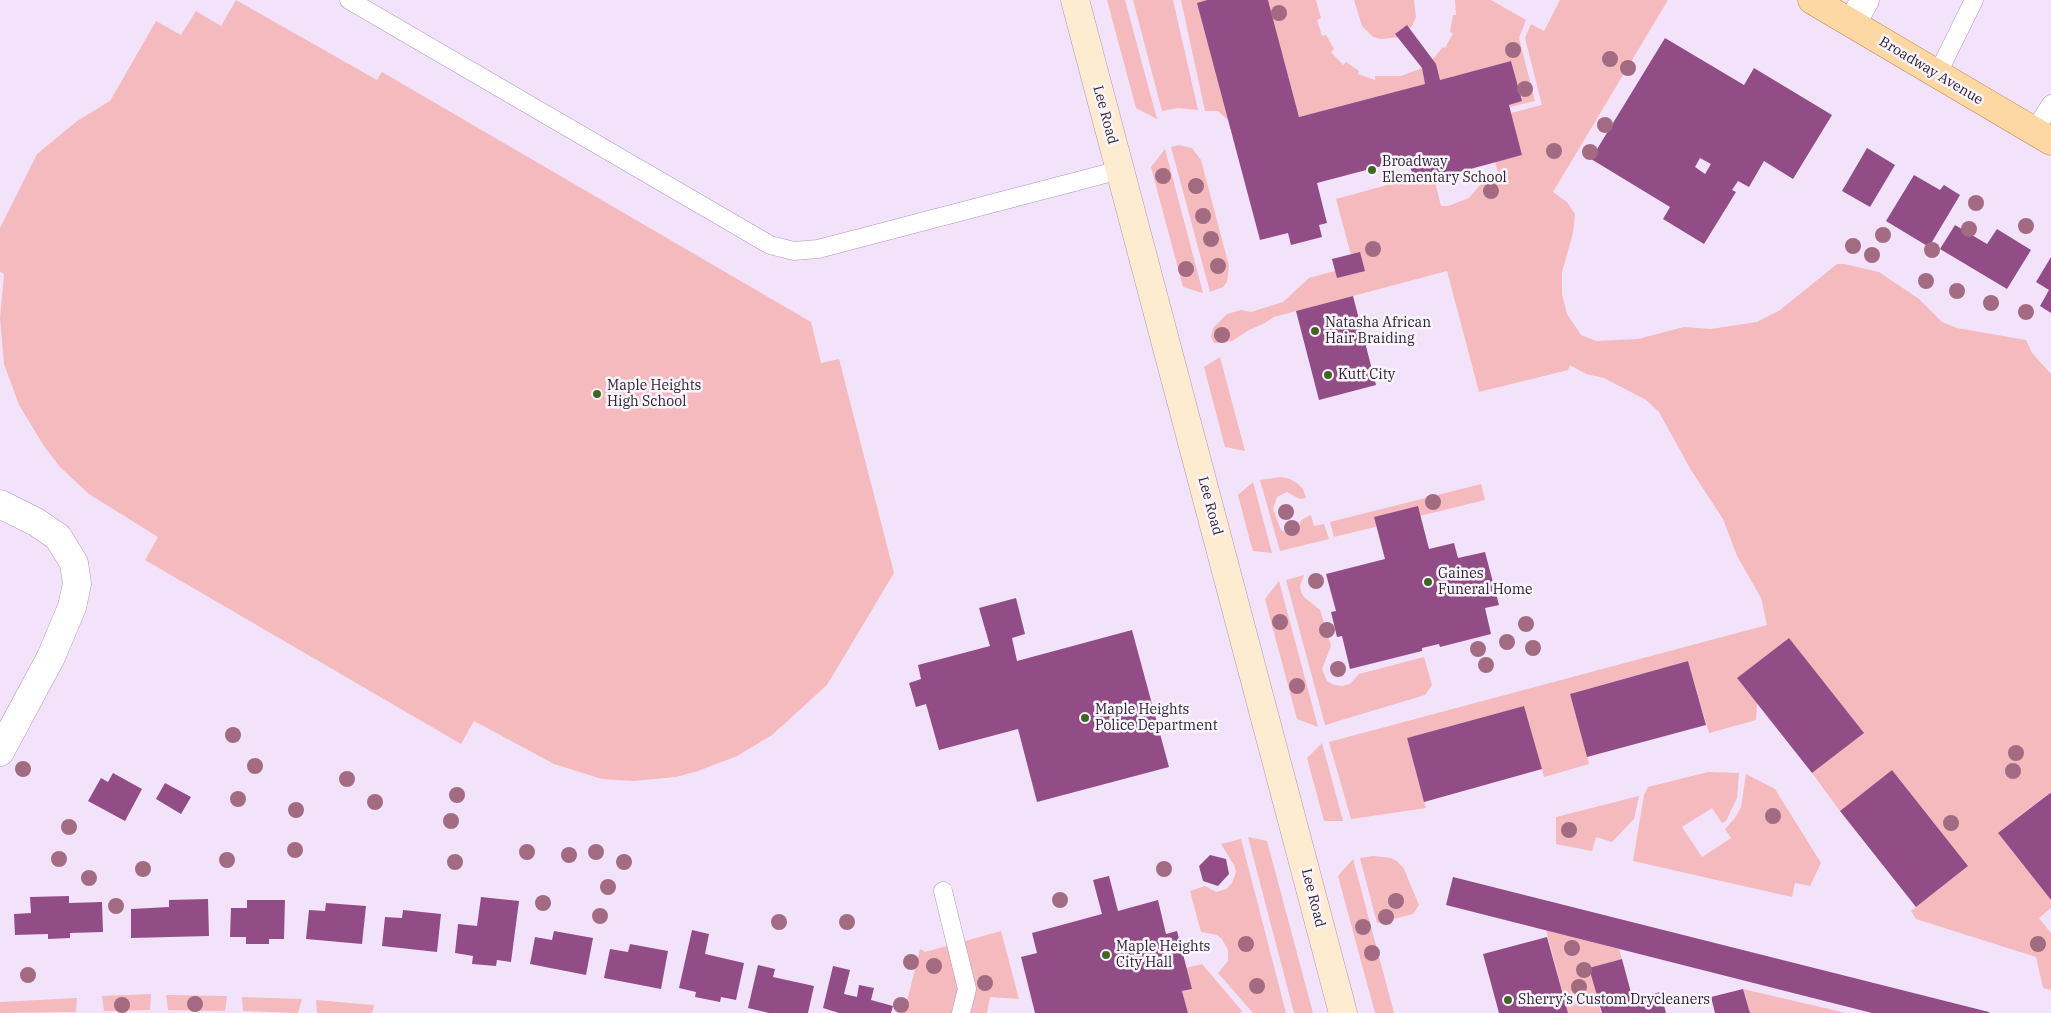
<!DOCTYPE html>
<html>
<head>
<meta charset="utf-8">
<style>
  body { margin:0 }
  canvas { display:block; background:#f2e3fa }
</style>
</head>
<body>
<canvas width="2051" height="1013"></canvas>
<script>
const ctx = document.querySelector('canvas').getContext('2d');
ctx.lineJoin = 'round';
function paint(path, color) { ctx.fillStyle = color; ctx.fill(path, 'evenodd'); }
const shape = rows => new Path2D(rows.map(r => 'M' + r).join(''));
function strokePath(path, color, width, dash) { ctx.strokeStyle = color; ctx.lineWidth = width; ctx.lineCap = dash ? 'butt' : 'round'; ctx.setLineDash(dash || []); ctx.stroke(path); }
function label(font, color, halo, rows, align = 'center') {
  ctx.font = font + ' "IBM Plex Serif",serif'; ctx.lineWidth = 5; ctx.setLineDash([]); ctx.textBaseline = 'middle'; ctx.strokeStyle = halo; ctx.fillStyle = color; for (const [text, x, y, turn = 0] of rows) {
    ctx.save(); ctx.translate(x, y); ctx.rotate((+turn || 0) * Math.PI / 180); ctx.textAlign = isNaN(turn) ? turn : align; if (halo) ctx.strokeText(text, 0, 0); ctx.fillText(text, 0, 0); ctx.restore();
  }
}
paint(shape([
  [236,0,377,80,382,72,811,322,821,363,839,359,894,573,827,685,772,735,737,756,698,771,676,777,633,781,602,779,554,764,474,721,461,744,145,560,158,537,89,494,60,467,44,446,19,405,4,364,0,318,4,274,0,272,0,228,37,154,77,121,110,101,156,21,181,35,196,11,221,26],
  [1107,0,1125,0,1157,119,1136,108],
  [1133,0,1173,0,1198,110,1178,108,1162,111],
  [1181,0,1207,0,1198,3,1229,121,1218,111,1205,111],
  [1268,0,1316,0,1321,18,1317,20,1322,36,1326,35,1334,49,1331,52,1343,65,1346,62,1359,71,1358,74,1375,80,1375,76,1401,76,1422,68,1425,84,1299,117],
  [1354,0,1414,0,1416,17,1412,26,1401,37,1381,39,1373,37,1362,26],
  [1455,0,1491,0,1526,20,1519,38,1535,101,1510,107,1509,105,1522,101,1511,61,1440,80,1432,60,1443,47,1445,48,1451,37,1453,33,1450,32,1453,15,1456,15],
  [1560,0,1668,0,1553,192,1567,202,1575,214,1573,233,1562,272,1562,294,1567,314,1581,335,1596,341,1638,339,1684,327,1711,329,1757,322,1780,310,1837,264,1844,264,1879,272,1919,299,1942,322,1957,328,2026,340,2032,353,2051,374,2051,794,2049,793,1998,833,2051,900,2051,908,2039,918,2051,933,2051,990,2043,988,2036,957,1916,919,1911,911,1968,866,1892,770,1840,811,1812,773,1863,733,1789,638,1737,678,1757,703,1756,720,1709,733,1688,661,1570,694,1589,764,1544,777,1524,706,1407,738,1426,808,1351,819,1329,742,1767,625,1761,598,1737,556,1723,519,1691,470,1659,412,1646,400,1604,378,1586,374,1570,365,1568,370,1479,392,1447,271,1274,317,1263,324,1249,330,1232,341,1214,343,1211,337,1213,328,1227,314,1241,310,1251,312,1283,302,1309,278,1335,271,1332,259,1351,255,1336,199,1413,178,1415,184,1434,178,1441,206,1448,206,1469,198,1480,185,1498,172,1495,162,1522,155,1511,113,1542,105,1525,38,1531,24,1544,31],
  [1179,145,1192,148,1201,160,1229,266,1227,282,1223,287,1210,292,1171,147],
  [1165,149,1203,293,1183,287,1151,167],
  [1220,357,1245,451,1225,447,1204,367],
  [1281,477,1290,479,1298,484,1303,489,1306,498,1300,499,1287,492,1277,497,1273,509,1281,530,1288,534,1298,532,1301,520,1311,515,1314,526,1324,524,1329,539,1280,551,1260,480],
  [1253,482,1272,553,1253,551,1250,541,1238,495],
  [1481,484,1485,500,1334,537,1330,522],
  [1304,575,1300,586,1301,591,1303,596,1320,610,1331,646,1322,669,1327,681,1334,685,1342,686,1350,684,1359,674,1424,657,1432,685,1425,695,1325,725,1286,580],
  [1279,581,1318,727,1297,719,1266,603,1265,599],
  [1322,743,1343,821,1324,821,1307,758],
  [1708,772,1739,773,1737,798,1726,821,1722,823,1712,808,1682,827,1702,857,1731,838,1725,829,1735,818,1741,807,1746,774,1775,789,1821,863,1810,886,1795,883,1792,897,1633,861,1644,795,1648,787],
  [1639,796,1634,819,1612,842,1596,837,1592,851,1556,844,1556,817],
  [1248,837,1267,841,1313,1013,1294,1013],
  [1241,839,1286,1013,1253,1013,1218,973,1228,961,1228,950,1222,939,1217,935,1201,932,1190,891,1205,886,1216,892,1226,889,1232,883,1236,872,1234,865,1221,844],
  [1373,856,1391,858,1398,862,1404,869,1419,905,1413,914,1377,923,1360,858],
  [1353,859,1394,1013,1375,1013,1338,876],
  [1546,930,1619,949,1622,959,1590,968,1601,1013,1568,1013],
  [1001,931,1019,999,990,997,987,1013,904,1013,920,949,925,952],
  [1202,964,1242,1011,1240,1013,1188,1013,1182,991,1192,989,1186,968],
  [1743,989,1846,1013,1750,1013],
  [151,994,150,1010,104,1011,102,996],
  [166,995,227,996,225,1011,168,1010],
  [242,997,302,999,298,1013,243,1011],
  [77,998,76,1012,0,1013,0,1002],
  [316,1000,374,1005,372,1013,317,1013]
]), '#f5babe');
paint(shape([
  [1207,0,1268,0,1299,117,1425,84,1422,68,1395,34,1407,25,1436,64,1440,80,1511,61,1522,101,1509,105,1522,155,1415,184,1408,159,1317,183,1327,223,1319,225,1322,237,1291,245,1288,233,1260,240,1197,3],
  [1665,38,1744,85,1754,68,1832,115,1793,179,1764,161,1749,187,1738,181,1732,190,1736,192,1704,244,1663,219,1670,207,1591,159],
  [1700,158,1711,164,1705,174,1695,167],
  [1867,148,1895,165,1870,207,1842,191],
  [1914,175,1940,190,1944,185,1960,195,1929,247,1886,221],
  [1955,225,1987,244,1997,229,2031,250,2007,289,1940,249],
  [1360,252,1365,271,1337,278,1332,259],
  [2051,257,2051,313,2040,306,2049,290,2036,282],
  [1353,296,1376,385,1319,400,1296,311],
  [1418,506,1429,549,1454,543,1458,558,1485,552,1499,605,1485,608,1491,634,1440,647,1439,644,1422,648,1422,651,1350,669,1342,636,1337,637,1331,612,1336,611,1326,574,1385,559,1374,517],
  [1016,598,1025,634,1012,638,1017,661,1132,630,1169,767,1037,802,1018,729,939,750,926,704,916,707,909,683,921,679,918,665,990,646,979,608],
  [1789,638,1864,733,1812,773,1737,678],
  [1688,661,1706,725,1587,757,1570,694],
  [1524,706,1542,769,1424,802,1407,738],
  [1892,770,1968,866,1916,907,1840,811],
  [113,773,142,789,125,821,88,801,101,778,108,782],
  [165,783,191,797,181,814,156,799],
  [2050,793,2051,794,2051,900,1998,833],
  [1210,855,1226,859,1229,874,1218,886,1203,881,1199,866],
  [1109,876,1118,911,1158,900,1166,934,1177,931,1192,989,1182,991,1188,1013,1035,1013,1021,957,1037,953,1032,933,1102,914,1093,880],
  [1453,877,1989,1012,1989,1013,1872,1013,1446,905],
  [69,896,69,903,102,902,103,932,70,933,70,938,48,939,48,934,15,935,14,914,31,913,30,897],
  [481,897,519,901,511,962,497,960,496,966,472,964,473,956,455,953,458,924,477,926],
  [208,899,209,936,131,938,131,909,169,907,169,900],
  [247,900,285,900,284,939,269,939,269,944,246,944,246,937,230,937,231,908,247,908],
  [326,903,366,906,362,944,306,939,309,910,325,911],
  [403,910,441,914,437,952,382,946,385,917,402,918],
  [692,930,709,934,705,954,744,963,736,1000,721,997,720,1002,695,997,696,992,679,988],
  [554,931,593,938,586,975,530,964,535,937,552,940],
  [1547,937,1568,1013,1499,1013,1483,954],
  [630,944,668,951,661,989,604,978,610,949,628,952],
  [1622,959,1633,1000,1660,992,1666,1013,1602,1013,1589,968],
  [758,965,775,969,773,977,814,986,808,1013,769,1013,748,1008],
  [833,966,850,970,844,994,857,997,859,985,874,988,871,1000,893,1006,891,1013,839,1013,823,1008],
  [1743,989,1750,1013,1715,1013,1711,997]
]), '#924d86');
const lane = shape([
  [349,0,770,245,794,251,818,249,1120,170],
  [1937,75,1974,0],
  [2034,131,2051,104],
  [943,891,967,989,961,1013]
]);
const street = shape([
  [1852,23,1865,0],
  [0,504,36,522,58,537,74,563,77,584,72,607,51,657,0,752]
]);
const secondary = shape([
  [1075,0,1343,1013]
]);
const primary = shape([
  [1812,0,2051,141]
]);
strokePath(lane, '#af97bb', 19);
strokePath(street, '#af97bb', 29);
strokePath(secondary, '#af97bb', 29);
strokePath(primary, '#b38854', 29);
strokePath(lane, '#fff', 18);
strokePath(street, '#fff', 28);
strokePath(secondary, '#feecd1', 28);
strokePath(primary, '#fdd8a3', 28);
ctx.fillStyle = '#a36b82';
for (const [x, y] of [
  [1279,13],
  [1513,50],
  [1610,59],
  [1628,68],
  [1525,89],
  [1605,125],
  [1554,151],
  [1590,152],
  [1163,176],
  [1196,186],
  [1491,191],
  [1976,203],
  [1203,216],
  [2026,226],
  [1969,229],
  [1883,235],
  [1211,239],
  [1853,246],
  [1373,249],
  [1932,250],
  [1872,255],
  [1218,266],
  [1186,269],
  [1926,281],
  [1957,291],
  [1991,303],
  [2026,312],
  [1222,335],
  [1433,502],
  [1286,512],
  [1292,528],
  [1316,581],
  [1280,622],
  [1526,624],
  [1327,630],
  [1507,642],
  [1533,648],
  [1478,649],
  [1486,665],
  [1338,669],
  [1297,686],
  [233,735],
  [2016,753],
  [255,766],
  [23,769],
  [2013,771],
  [347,779],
  [457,795],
  [238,799],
  [375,802],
  [296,810],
  [1773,816],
  [451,821],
  [1951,823],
  [69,827],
  [1569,830],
  [295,850],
  [527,852],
  [596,852],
  [569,855],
  [59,859],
  [227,860],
  [455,862],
  [624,862],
  [143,869],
  [1164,869],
  [89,878],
  [608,887],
  [1060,900],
  [1396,901],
  [543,903],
  [116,906],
  [600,916],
  [1386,917],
  [779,922],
  [847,922],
  [1363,927],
  [1246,944],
  [2038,944],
  [1572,948],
  [1372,953],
  [911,962],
  [934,966],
  [1584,970],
  [28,975],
  [985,983],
  [1257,986],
  [1579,987],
  [195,1004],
  [122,1005],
  [901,1005]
]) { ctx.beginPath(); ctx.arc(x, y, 8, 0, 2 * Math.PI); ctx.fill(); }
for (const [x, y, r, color] of [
  [1372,170,5,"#3f6722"],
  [1315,331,5,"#3f6722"],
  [1328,375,5,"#3f6722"],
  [597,394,5,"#3f6722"],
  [1428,582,5,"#3f6722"],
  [1085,718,5,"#3f6722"],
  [1106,955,5,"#3f6722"],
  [1508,1000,5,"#3f6722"]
]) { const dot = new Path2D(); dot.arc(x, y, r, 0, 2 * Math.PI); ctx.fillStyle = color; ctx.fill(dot); strokePath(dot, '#faf5fc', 2); }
label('14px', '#2d2432', '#faf5fc', [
  ["Broadway Avenue",1931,71,31],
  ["Lee Road",1105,115,75],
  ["Lee Road",1210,506,75],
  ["Lee Road",1313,898,76]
]);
label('14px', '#2d2432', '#faf5fc', [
  ["Broadway",1382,162],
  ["Elementary School",1382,178],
  ["Natasha African",1325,323],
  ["Hair Braiding",1325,339],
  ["Kutt City",1338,375],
  ["Maple Heights",607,386],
  ["High School",607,402],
  ["Gaines",1438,574],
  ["Funeral Home",1438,590],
  ["Maple Heights",1095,710],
  ["Police Department",1095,726],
  ["Maple Heights",1116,947],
  ["City Hall",1116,963],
  ["Sherry’s Custom Drycleaners",1518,1000]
], 'left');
</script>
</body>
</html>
